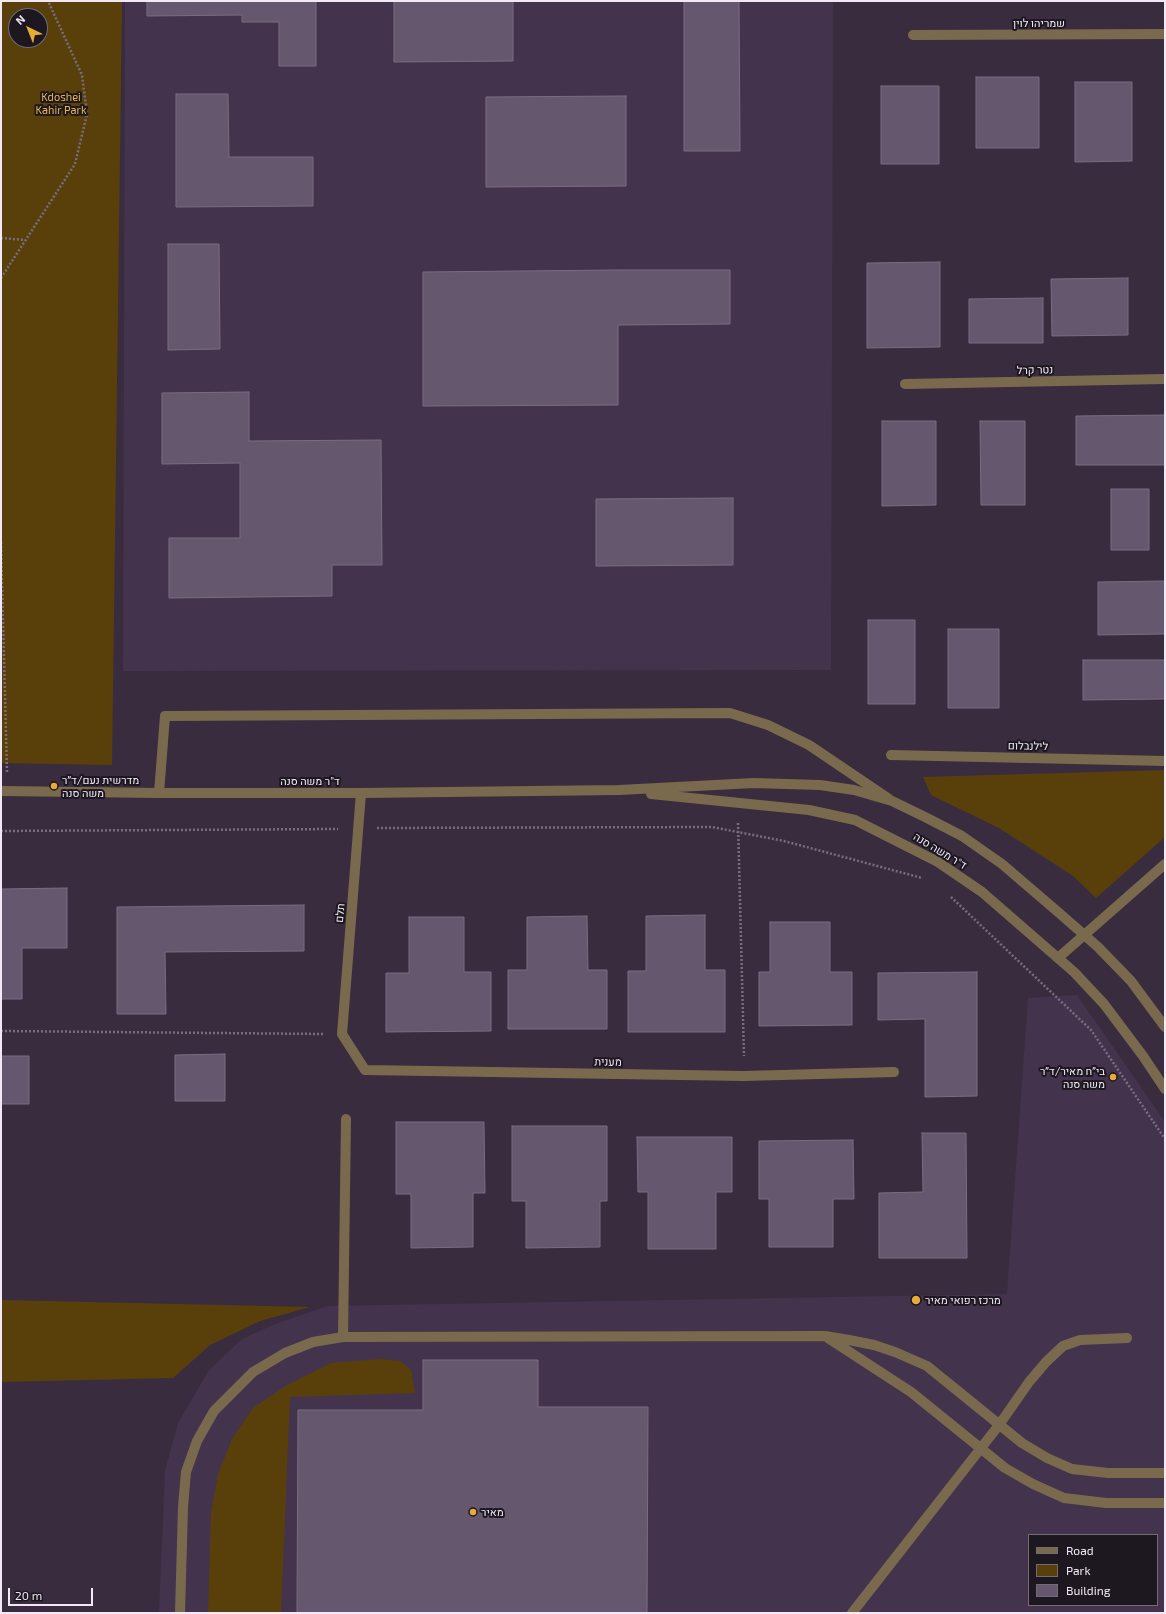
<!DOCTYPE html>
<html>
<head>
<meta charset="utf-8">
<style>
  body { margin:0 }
  #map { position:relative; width:1166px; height:1614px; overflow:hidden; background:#392c3f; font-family:"Exo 2",sans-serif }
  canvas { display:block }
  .frame { position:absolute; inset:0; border:2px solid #f2e9f6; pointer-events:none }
  .legend { position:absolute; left:1028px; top:1534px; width:130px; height:72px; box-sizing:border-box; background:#1d1720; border:1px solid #726b76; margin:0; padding:5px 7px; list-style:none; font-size:12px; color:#f2e9f6 }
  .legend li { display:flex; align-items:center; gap:8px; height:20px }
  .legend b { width:20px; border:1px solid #726b76 }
  .north { position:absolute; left:8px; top:8px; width:40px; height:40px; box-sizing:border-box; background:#1d1720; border:1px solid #726b76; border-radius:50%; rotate:317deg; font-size:11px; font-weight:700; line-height:16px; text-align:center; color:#f2e9f6 }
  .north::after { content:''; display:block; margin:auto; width:14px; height:18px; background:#e5ad35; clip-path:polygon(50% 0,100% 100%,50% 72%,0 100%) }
  .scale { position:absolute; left:8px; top:1588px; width:85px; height:18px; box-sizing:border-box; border:2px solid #f2e9f6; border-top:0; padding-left:5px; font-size:12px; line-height:14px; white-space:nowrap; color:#f2e9f6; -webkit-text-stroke:3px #1d1720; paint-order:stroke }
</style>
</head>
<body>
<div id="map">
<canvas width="1166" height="1614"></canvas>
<div class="frame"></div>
<ul class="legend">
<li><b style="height:5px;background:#7a6a4d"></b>Road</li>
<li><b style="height:11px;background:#59400b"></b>Park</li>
<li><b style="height:11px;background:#65576d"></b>Building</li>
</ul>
<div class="north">N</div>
<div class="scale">20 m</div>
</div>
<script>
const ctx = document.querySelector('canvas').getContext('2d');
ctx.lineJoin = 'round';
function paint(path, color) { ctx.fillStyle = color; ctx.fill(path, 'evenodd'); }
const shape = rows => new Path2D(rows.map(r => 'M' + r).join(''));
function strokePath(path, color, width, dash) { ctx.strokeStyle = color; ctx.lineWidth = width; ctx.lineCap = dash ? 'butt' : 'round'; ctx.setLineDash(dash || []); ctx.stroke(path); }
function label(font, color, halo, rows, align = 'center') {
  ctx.font = font + ' "Exo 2",Heebo,sans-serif'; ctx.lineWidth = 4; ctx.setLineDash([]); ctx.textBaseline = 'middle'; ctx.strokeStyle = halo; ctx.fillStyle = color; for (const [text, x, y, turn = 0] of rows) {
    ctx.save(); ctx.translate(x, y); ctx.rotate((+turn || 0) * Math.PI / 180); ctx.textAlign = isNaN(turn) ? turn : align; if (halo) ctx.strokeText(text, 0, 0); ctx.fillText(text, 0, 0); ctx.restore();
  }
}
paint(shape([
  [125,1,833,1,831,670,123,671],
  [1077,995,1165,1122,1165,1613,159,1613,165,1471,178,1423,209,1370,242,1339,275,1324,328,1306,1007,1294,1028,998],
  [1029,1535,1157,1535,1157,1605,1029,1605]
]), '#44334d');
paint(shape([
  [1,1,122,1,112,765,1,763],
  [16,16,40,16,40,40,16,40],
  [1165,770,1165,837,1096,898,1073,876,999,828,931,795,923,777],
  [1,1300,310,1307,260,1321,210,1345,173,1378,1,1382],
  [380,1359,400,1361,411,1370,415,1393,290,1397,281,1613,208,1613,211,1513,218,1474,232,1439,253,1408,287,1385,331,1363]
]), '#59400b');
const building = shape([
  [147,1,316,1,316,66,279,66,279,22,242,22,242,15,147,16,147,1],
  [394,1,513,1,513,61,394,62,394,1],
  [684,1,739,1,740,151,684,151,684,1],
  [976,77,1039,77,1039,148,976,148,976,77],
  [1075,82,1132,82,1132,161,1075,162,1075,82],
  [881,86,939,86,939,164,881,164,881,86],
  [176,94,228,94,229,157,313,157,313,206,176,207,176,94],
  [626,96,626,186,486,187,486,97,626,96],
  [168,244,219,244,220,349,168,350,168,244],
  [940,262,940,347,867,348,867,263,940,262],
  [618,270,730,270,730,324,618,325,618,405,423,406,423,272,618,270],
  [1128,278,1128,335,1052,336,1051,279,1128,278],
  [1043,298,1043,343,969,343,969,299,1043,298],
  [249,392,249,441,381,440,382,565,332,565,332,596,169,598,169,538,240,538,240,463,162,464,162,393,249,392],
  [1165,415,1165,465,1076,465,1076,416,1165,415],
  [882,421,936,421,936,505,882,506,882,421],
  [980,421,1025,421,1025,505,981,505,980,421],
  [1111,489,1149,489,1149,550,1111,550,1111,489],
  [733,498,733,565,596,566,596,499,733,498],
  [1165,581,1165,634,1098,635,1098,582,1165,581],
  [868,620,915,620,915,704,868,704,868,620],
  [948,629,999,629,999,708,948,708,948,629],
  [1083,660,1165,660,1165,699,1083,700,1083,660],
  [67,888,67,948,22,948,22,999,1,999,1,889,67,888],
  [304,905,304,951,165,952,166,1014,117,1014,117,907,304,905],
  [705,915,705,970,725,970,725,1032,628,1032,628,971,646,971,646,916,705,915],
  [587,916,588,970,607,970,607,1029,508,1029,508,970,527,970,527,917,587,916],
  [409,917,464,917,464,972,491,972,491,1031,386,1032,386,973,409,973,409,917],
  [770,922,830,922,830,972,852,972,852,1025,759,1026,759,972,770,972,770,922],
  [977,972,977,1096,925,1097,925,1019,878,1020,878,973,977,972],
  [225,1054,225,1101,175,1101,175,1055,225,1054],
  [1,1056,29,1056,29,1104,1,1104,1,1056],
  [396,1122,484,1122,485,1193,473,1193,473,1247,411,1248,411,1194,396,1194,396,1122],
  [512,1126,607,1126,607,1201,600,1201,600,1247,526,1248,526,1201,512,1201,512,1126],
  [922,1133,966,1133,967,1258,879,1258,879,1193,923,1192,922,1133],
  [637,1137,732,1137,732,1192,716,1192,716,1249,648,1249,648,1192,638,1192,637,1137],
  [853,1140,854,1199,833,1199,833,1247,769,1247,769,1199,759,1199,759,1141,853,1140],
  [423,1360,538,1360,538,1407,648,1407,647,1613,297,1613,298,1410,423,1410,423,1360]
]);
paint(building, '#65576d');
strokePath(building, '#7b6c83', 1);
strokePath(shape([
  [1,238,25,240],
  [1,278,75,164,87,114,82,75,48,1],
  [1,542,7,772],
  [738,823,744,1056],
  [377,828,712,827,784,841,922,878],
  [1,831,338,829],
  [951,897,1091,1030,1165,1139],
  [1,1031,323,1034]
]), '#796d7e', 2.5, [2, 2]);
strokePath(shape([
  [159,793,165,716,730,713,768,725,809,745,889,799],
  [1058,958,1165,864],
  [343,1337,346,1119],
  [828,1338,911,1392,1005,1468,1033,1484,1064,1498,1106,1503,1165,1503],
  [180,1613,183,1507,186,1472,197,1441,214,1411,253,1372,285,1353,313,1342,343,1337,825,1336,849,1340,874,1345,895,1352,927,1366,1022,1443,1047,1458,1072,1469,1108,1473,1165,1473],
  [852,1613,999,1425,1029,1382,1046,1362,1063,1346,1080,1340,1127,1338]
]), '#7a6a4d', 10);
strokePath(shape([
  [913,35,1165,34],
  [905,384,1165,379],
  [891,755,1165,761],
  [361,793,342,1034,365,1070,744,1076,894,1072]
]), '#7a6a4d', 10);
strokePath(shape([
  [1,791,159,793,361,793,619,790,754,783,820,785,854,790,892,801,925,817,962,836,1002,864,1058,912,1098,947,1131,981,1165,1027],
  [651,794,809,810,855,820,938,862,982,892,1074,972,1104,1004,1143,1056,1165,1089]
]), '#7a6a4d', 10);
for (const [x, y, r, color] of [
  [54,786,4,"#e5ad35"],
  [1113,1077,4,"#e5ad35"],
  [916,1300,5,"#e5ad35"],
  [473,1512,4,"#e5ad35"]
]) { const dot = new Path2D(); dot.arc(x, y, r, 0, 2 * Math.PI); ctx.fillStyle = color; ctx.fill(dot); strokePath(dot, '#1d1720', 1.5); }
label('11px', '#f2e9f6', '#1d1720', [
  ["שמריהו לוין",1039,23],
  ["נטר קרל",1035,370,-1],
  ["לילנבלום",1028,746,1],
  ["ד\"ר משה סנה",310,781],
  ["ד\"ר משה סנה",940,851,31],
  ["תלם",340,913,-85],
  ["מענית",608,1062,1]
]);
label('11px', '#ecb84f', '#1d1720', [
  ["Kdoshei",61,97],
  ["Kahir Park",61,110]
]);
label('11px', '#f2e9f6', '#1d1720', [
  ["מדרשית נעם/ד״ר",62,780],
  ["משה סנה",62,793],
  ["בי״ח מאיר/ד״ר",1105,1071,"right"],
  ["משה סנה",1105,1084,"right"],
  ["מרכז רפואי מאיר",925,1300],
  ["מאיר",481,1512]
], 'left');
</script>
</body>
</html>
